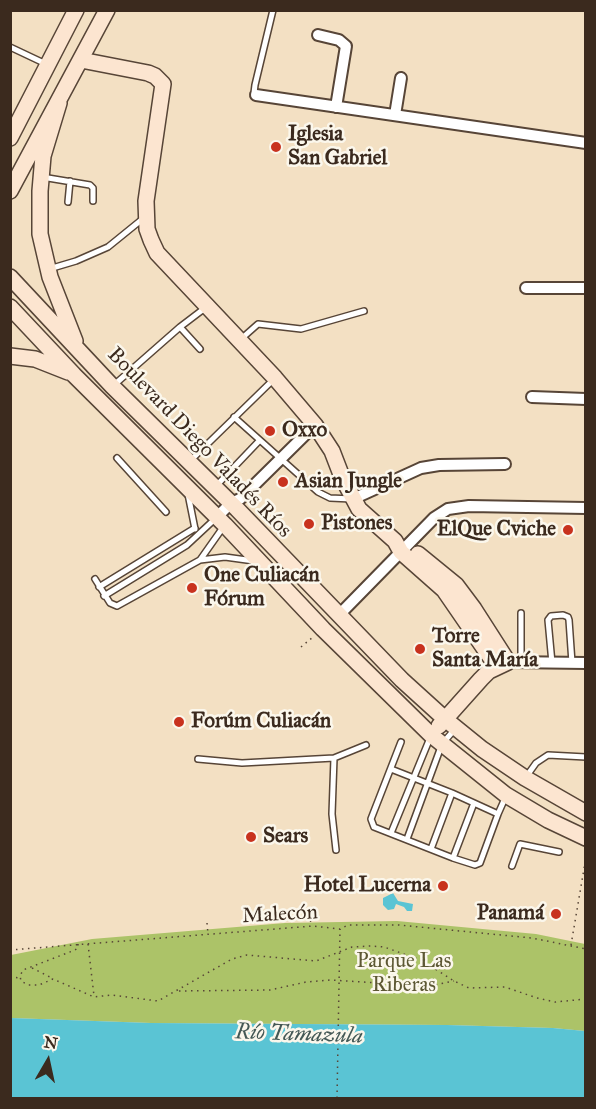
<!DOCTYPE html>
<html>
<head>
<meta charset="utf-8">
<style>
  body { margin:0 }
  #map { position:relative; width:596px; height:1109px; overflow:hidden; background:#f3e0c3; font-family:"IM FELL Great Primer",serif }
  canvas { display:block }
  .frame { position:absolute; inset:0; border:12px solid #3b2a1e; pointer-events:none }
  .north { position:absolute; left:18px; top:1031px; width:60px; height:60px; -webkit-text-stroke:4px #fbf7ec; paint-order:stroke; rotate:9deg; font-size:16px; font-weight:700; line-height:24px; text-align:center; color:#3b2a1e }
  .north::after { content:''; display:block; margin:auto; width:21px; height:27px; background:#3b2a1e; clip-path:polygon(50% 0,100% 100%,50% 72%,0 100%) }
</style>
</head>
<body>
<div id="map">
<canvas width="596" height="1109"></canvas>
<div class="frame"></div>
<div class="north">N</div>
</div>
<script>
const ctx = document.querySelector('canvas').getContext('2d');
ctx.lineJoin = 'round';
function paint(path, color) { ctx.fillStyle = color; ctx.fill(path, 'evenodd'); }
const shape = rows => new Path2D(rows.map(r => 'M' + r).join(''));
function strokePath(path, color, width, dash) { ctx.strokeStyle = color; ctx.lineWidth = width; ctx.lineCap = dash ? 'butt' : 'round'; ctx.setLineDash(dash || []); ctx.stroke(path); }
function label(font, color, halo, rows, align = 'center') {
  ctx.font = font + ' "IM FELL Great Primer",serif'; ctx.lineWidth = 5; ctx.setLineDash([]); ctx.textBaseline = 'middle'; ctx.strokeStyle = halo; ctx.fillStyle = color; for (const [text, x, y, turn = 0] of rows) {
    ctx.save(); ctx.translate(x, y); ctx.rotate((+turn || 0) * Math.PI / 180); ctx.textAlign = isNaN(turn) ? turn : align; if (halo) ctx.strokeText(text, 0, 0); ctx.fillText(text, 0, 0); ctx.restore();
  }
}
paint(shape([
  [397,921,536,934,585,944,585,1031,553,1028,447,1025,151,1023,11,1018,11,955,92,939,285,923]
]), '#acc368');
paint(shape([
  [393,893,398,901,413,904,412,911,407,911,404,907,396,904,394,909,388,910,383,905,383,898],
  [11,1018,151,1023,447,1025,553,1028,585,1031,585,1098,11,1098]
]), '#5ac4d4');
const lane = shape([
  [10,47,46,64],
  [256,95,254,93,255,85,273,10],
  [42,177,90,185,93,188,93,201],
  [68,202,70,181],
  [49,269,76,261,108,247,145,217],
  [180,327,200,349],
  [241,339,258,324,301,329,364,311],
  [114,385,180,327,205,308],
  [234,417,318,492,330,498,352,499],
  [117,458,166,512],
  [190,461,274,379],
  [217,485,259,441],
  [188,494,195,529],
  [200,560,225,557,254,561],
  [95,579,110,603,117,606,200,560,224,526],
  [99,587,195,528],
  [104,596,187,545,216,518],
  [521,613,521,663],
  [552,663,548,620,551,616,563,615,568,617,569,620,572,663],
  [334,758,332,814,336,850],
  [198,759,242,763,334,758,366,745],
  [391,769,452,793,498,814,480,863,475,865,453,858,374,827,371,819,401,742],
  [526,777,536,763,548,755,586,757],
  [498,814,506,796],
  [391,833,430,738],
  [407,839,442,744,455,729],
  [431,849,452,793],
  [453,858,474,803],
  [512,866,520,844,559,852]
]);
const street = shape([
  [318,35,339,40,346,46,336,107],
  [256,95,586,143],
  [395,115,401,78],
  [526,288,586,288],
  [532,397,586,399],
  [353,499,421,468,439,465,505,464],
  [217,517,231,503,240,499,315,425],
  [339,615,434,518,448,509,469,506,586,508],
  [508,662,586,663]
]);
const secondary = shape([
  [81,60,148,73,155,76,163,84,146,201,147,229,151,240,157,253,275,378,315,425,332,451,342,477,359,509,395,541,401,552,444,590,497,667],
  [59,103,43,156,40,191,40,234,50,277,75,341],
  [10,138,76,10],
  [10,191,107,10],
  [10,277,112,386,237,509,402,680,445,719,482,749,525,778,586,813],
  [10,307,74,375,225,525,323,629,431,735,506,795,548,820,586,838],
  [10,356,35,359,68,372],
  [418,554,456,585,474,609,508,662,489,671,481,679,439,726]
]);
strokePath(lane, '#574537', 8);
strokePath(street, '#574537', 14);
strokePath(secondary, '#574537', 18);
strokePath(shape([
  [301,647,313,637],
  [306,909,312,925],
  [207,923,208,934],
  [78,944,78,948,75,950,23,970,20,976,21,981,28,985,39,985,53,979,94,997,111,995,158,1001,232,959,247,955,316,961,352,947,371,946,384,947,421,960,454,981,469,988,505,987,537,998,555,1002,586,999],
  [88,944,94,996],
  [571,945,586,857],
  [10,950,313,926,340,929,348,925,399,925,532,938,586,949],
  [32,968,52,978],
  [10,977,21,978],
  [179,991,270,990,306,982,330,980,430,986,454,981]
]), '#574537', 1.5, [1.5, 4.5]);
strokePath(lane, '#fff', 5);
strokePath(street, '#fff', 10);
strokePath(secondary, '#fce5d0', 15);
strokePath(shape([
  [337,1098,340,929]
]), '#574537', 1.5, [1.5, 4.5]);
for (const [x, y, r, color] of [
  [276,147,6,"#c8321e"],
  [270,431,6,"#c8321e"],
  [283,482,6,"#c8321e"],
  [309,524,6,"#c8321e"],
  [568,530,6,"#c8321e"],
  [192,588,6,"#c8321e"],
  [420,649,6,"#c8321e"],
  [179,722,6,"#c8321e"],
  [251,837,6,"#c8321e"],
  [443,886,6,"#c8321e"],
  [556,914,6,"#c8321e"]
]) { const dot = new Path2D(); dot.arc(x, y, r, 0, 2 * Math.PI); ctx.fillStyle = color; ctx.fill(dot); strokePath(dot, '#fbf7ec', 2); }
label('bold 21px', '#3b2a1e', '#fbf7ec', [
  ["Iglesia",288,135],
  ["San Gabriel",288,159],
  ["Oxxo",282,431],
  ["Asian Jungle",295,482],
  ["Pistones",321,524],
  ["ElQue Cviche",556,530,"right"],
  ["One Culiacán",204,576],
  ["Fórum",204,600],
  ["Torre",432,637],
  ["Santa María",432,661],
  ["Forúm Culiacán",191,722],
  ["Sears",263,837],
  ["Hotel Lucerna",431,886,"right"],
  ["Panamá",544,914,"right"]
], 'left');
label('21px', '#3b2a1e', '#fbf7ec', [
  ["Boulevard Diego Valadés Ríos",199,443,46],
  ["Malecón",280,915,-3]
]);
label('21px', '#5d5834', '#fbf7ec', [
  ["Parque Las",404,962],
  ["Riberas",404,986]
]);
label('italic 22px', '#445855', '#fbf7ec', [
  ["Río Tamazula",299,1035,2]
]);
</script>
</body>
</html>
